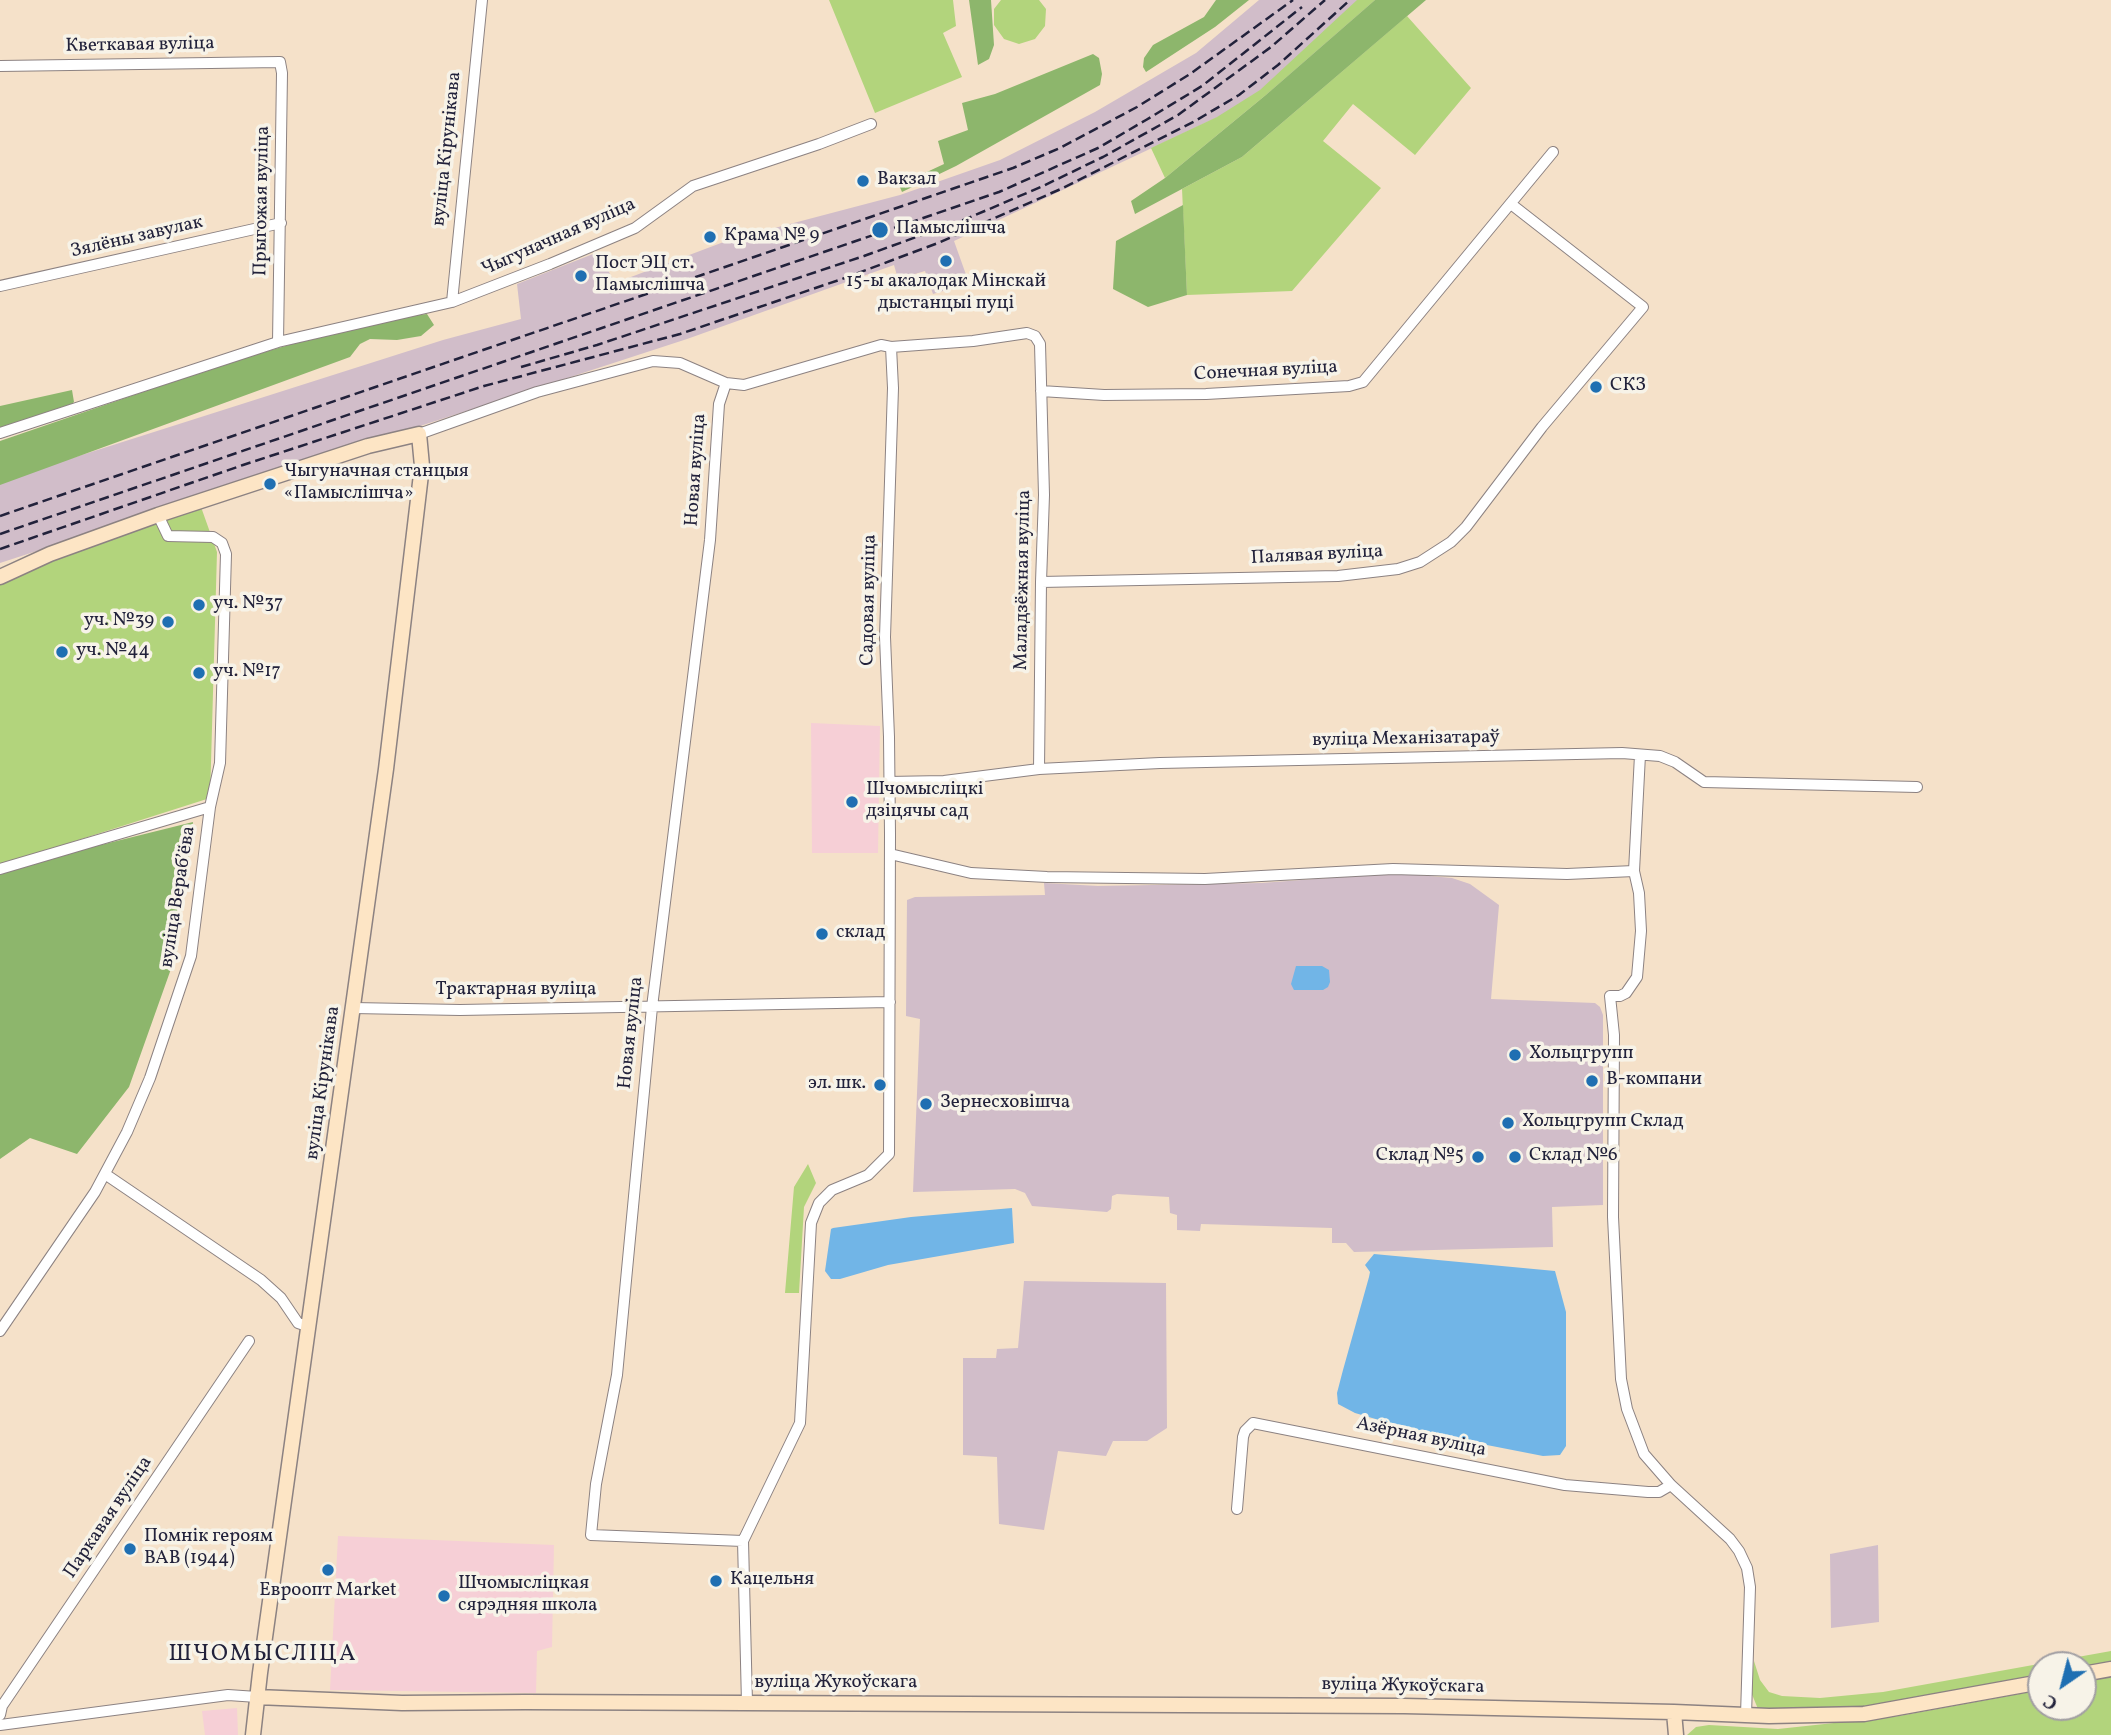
<!DOCTYPE html>
<html>
<head>
<meta charset="utf-8">
<style>
  body { margin:0 }
  #map { position:relative; width:2111px; height:1735px; overflow:hidden; background:#f5e1c9; font-family:Vollkorn,serif }
  canvas { display:block }
  .north { position:absolute; left:2027px; top:1651px; width:70px; height:70px; box-sizing:border-box; background:#f7f3e8; border:2px solid #a29fa3; border-radius:50%; rotate:215deg; font-size:19px; font-weight:700; line-height:28px; text-align:center; color:#22223b }
  .north::after { content:''; display:block; margin:auto; width:24px; height:32px; background:#1f6fb2; clip-path:polygon(50% 0,100% 100%,50% 72%,0 100%) }
</style>
</head>
<body>
<div id="map">
<canvas width="2111" height="1735"></canvas>
<div class="north">С</div>
</div>
<script>
const ctx = document.querySelector('canvas').getContext('2d');
ctx.lineJoin = 'round';
function paint(path, color) { ctx.fillStyle = color; ctx.fill(path, 'evenodd'); }
const shape = rows => new Path2D(rows.map(r => 'M' + r).join(''));
function strokePath(path, color, width, dash) { ctx.strokeStyle = color; ctx.lineWidth = width; ctx.lineCap = dash ? 'butt' : 'round'; ctx.setLineDash(dash || []); ctx.stroke(path); }
function label(font, color, halo, rows, align = 'center') {
  ctx.font = font + ' Vollkorn,serif'; ctx.lineWidth = 7; ctx.setLineDash([]); ctx.textBaseline = 'middle'; ctx.strokeStyle = halo; ctx.fillStyle = color; for (const [text, x, y, turn = 0] of rows) {
    ctx.save(); ctx.translate(x, y); ctx.rotate((+turn || 0) * Math.PI / 180); ctx.textAlign = isNaN(turn) ? turn : align; if (halo) ctx.strokeText(text, 0, 0); ctx.fillText(text, 0, 0); ctx.restore();
  }
}
paint(shape([
  [811,723,880,726,878,853,812,853],
  [338,1536,554,1545,552,1647,537,1651,536,1693,330,1690],
  [237,1708,238,1735,205,1735,202,1711]
]), '#f6cfd6');
paint(shape([
  [1259,0,1375,0,1267,94,954,241,969,283,933,294,925,271,898,279,894,265,687,339,0,563,0,481,443,340,521,319,517,284,598,252,615,283,729,240,900,195,1000,160,1095,112,1196,53],
  [1396,873,1452,878,1470,884,1499,905,1491,999,1595,1003,1600,1007,1603,1015,1603,1205,1552,1207,1553,1247,1354,1252,1346,1243,1332,1243,1332,1228,1201,1224,1200,1231,1177,1230,1177,1215,1170,1213,1169,1197,1117,1194,1112,1196,1111,1209,1107,1212,1032,1206,1025,1193,1015,1189,913,1192,920,1019,906,1016,907,900,915,897,1045,895,1044,883,1098,886,1261,883],
  [1024,1281,1166,1283,1167,1428,1147,1441,1113,1441,1106,1456,1058,1451,1044,1530,999,1524,997,1457,963,1455,963,1358,996,1358,997,1349,1018,1348],
  [1878,1545,1879,1622,1831,1628,1830,1554]
]), '#d1bdc9');
paint(shape([
  [829,0,953,0,956,26,943,33,962,77,875,113],
  [1001,0,1039,0,1046,9,1045,26,1035,39,1019,44,1004,39,994,25,994,9],
  [1357,0,1375,0,1267,94,1165,178,1151,148,1217,117,1260,90],
  [1407,16,1471,88,1415,155,1353,104,1323,141,1381,188,1292,291,1187,295,1182,189,1242,157],
  [201,507,217,552,210,798,0,865,0,584,45,563],
  [808,1164,816,1183,804,1207,799,1293,785,1293,794,1187],
  [2111,1651,2111,1664,2083,1669,2083,1665,2041,1665,2041,1677,1878,1707,1827,1711,1758,1709,1751,1692,1754,1661,1760,1680,1769,1692,1782,1696,1820,1698,1883,1692],
  [2111,1677,2111,1735,1687,1735,1696,1727,1709,1725,1778,1729,1899,1716,2041,1690,2041,1707,2083,1707,2083,1682]
]), '#b2d47c');
paint(shape([
  [969,0,991,0,994,45,989,59,978,65],
  [1216,0,1249,0,1215,27,1146,72,1143,67,1144,58,1153,45,1204,17],
  [1375,0,1426,0,1242,157,1135,214,1131,201,1165,178,1267,94],
  [1093,54,1099,58,1102,74,1100,85,956,166,902,192,899,185,944,164,938,141,968,130,962,103,995,94],
  [1183,205,1187,295,1148,307,1113,289,1116,241],
  [427,314,434,325,421,336,397,340,370,339,360,344,350,357,0,485,0,441,230,362,320,336,399,317],
  [72,390,74,402,72,404,0,428,0,406],
  [193,822,177,952,129,1087,77,1154,30,1138,0,1159,0,870]
]), '#8db66c');
paint(shape([
  [1296,966,1322,966,1329,970,1330,982,1328,987,1323,990,1294,990,1291,984],
  [1012,1208,1014,1243,888,1265,840,1279,831,1279,825,1271,831,1229,833,1228,911,1217],
  [1374,1254,1555,1271,1566,1312,1566,1446,1560,1455,1543,1456,1441,1436,1379,1420,1355,1413,1338,1404,1337,1393,1343,1370,1369,1277,1370,1272,1365,1265]
]), '#71b5e7');
const street = shape([
  [0,66,280,62,282,73,278,342],
  [0,286,281,223],
  [452,302,482,0],
  [726,383,719,404,710,540,652,1007,617,1375,596,1484,591,1535,743,1541],
  [1041,391,1104,395,1206,394,1349,386,1363,382,1553,152],
  [0,433,278,342,452,302,550,264,635,228,693,186,819,144,871,124],
  [419,434,537,392,653,361,680,363,726,383,744,385,881,345,891,347,973,341,1027,333,1035,336,1040,344,1044,495,1041,582,1039,769],
  [1041,582,1338,576,1398,569,1420,562,1451,542,1466,527,1542,427,1643,307,1511,204],
  [1640,755,1634,871,1639,893,1641,931,1637,977,1626,993,1620,996,1610,996,1614,1035,1613,1217,1621,1379,1627,1409,1644,1454,1671,1485,1730,1539,1739,1551,1747,1568,1750,1587,1746,1715],
  [888,782,944,781,1039,769,1160,763,1622,753,1660,756,1675,762,1704,782,1917,787],
  [890,854,971,873,1047,877,1205,879,1393,869,1567,874,1634,871],
  [0,869,210,807],
  [353,1008,460,1010,890,1002],
  [105,1174,261,1280,281,1298,298,1323,310,1327],
  [0,1331,95,1192,127,1132,150,1078,191,956,210,807,220,763,226,554,222,543,213,537,168,536,158,515],
  [1237,1509,1243,1437,1245,1431,1253,1423,1565,1485,1648,1492,1659,1492,1671,1485],
  [747,1703,743,1541,800,1423,811,1223,819,1203,832,1190,868,1175,889,1154,890,834,889,737,885,637,893,388,891,347],
  [0,1715,2,1706,249,1341],
  [0,1725,228,1695,257,1697]
]);
const secondary = shape([
  [0,577,50,554,158,515,368,446,419,434,422,466,386,769,260,1673,253,1735],
  [2083,1674,2111,1669],
  [257,1697,402,1703,525,1702,1404,1706,1674,1712,1769,1716,1864,1714,2041,1682],
  [1674,1712,1676,1735]
]);
strokePath(street, '#8c8282', 12);
strokePath(secondary, '#8c8282', 17);
strokePath(street, '#fff', 10);
strokePath(secondary, '#fde5c5', 14);
strokePath(shape([
  [521,367,597,345,864,256,966,219,1043,186,1103,157,1178,115,1271,47,1325,0],
  [0,516,1013,168,1060,148,1137,107,1190,74,1293,0],
  [0,534,999,192,1098,148,1146,120,1202,86,1302,7],
  [0,549,243,465,484,386,680,334,842,279,938,243,1063,188,1195,121,1239,95,1278,65,1350,0]
]), '#22223b', 2.5, [10, 5]);
for (const [x, y, r, color] of [
  [863,181,7,"#1f6fb2"],
  [880,230,9,"#1f6fb2"],
  [710,237,7,"#1f6fb2"],
  [946,261,7,"#1f6fb2"],
  [581,276,7,"#1f6fb2"],
  [1596,387,7,"#1f6fb2"],
  [270,484,7,"#1f6fb2"],
  [199,605,7,"#1f6fb2"],
  [168,622,7,"#1f6fb2"],
  [62,652,7,"#1f6fb2"],
  [199,673,7,"#1f6fb2"],
  [852,802,7,"#1f6fb2"],
  [822,934,7,"#1f6fb2"],
  [1515,1055,7,"#1f6fb2"],
  [1592,1081,7,"#1f6fb2"],
  [880,1085,7,"#1f6fb2"],
  [926,1104,7,"#1f6fb2"],
  [1508,1123,7,"#1f6fb2"],
  [1478,1157,7,"#1f6fb2"],
  [1515,1157,7,"#1f6fb2"],
  [130,1549,7,"#1f6fb2"],
  [328,1570,7,"#1f6fb2"],
  [716,1581,7,"#1f6fb2"],
  [444,1596,7,"#1f6fb2"]
]) { const dot = new Path2D(); dot.arc(x, y, r, 0, 2 * Math.PI); ctx.fillStyle = color; ctx.fill(dot); strokePath(dot, '#f7f3e8', 2.5); }
label('19px', '#22223b', '#f7f3e8', [
  ["Кветкавая вуліца",140,46,-1],
  ["вуліца Кірунікава",448,149,-84],
  ["Прыгожая вуліца",263,201,-89],
  ["Зялёны завулак",137,238,-13],
  ["Чыгуначная вуліца",559,238,-24],
  ["Сонечная вуліца",1266,372,-3],
  ["Новая вуліца",697,470,-86],
  ["Палявая вуліца",1317,556,-3],
  ["Маладзёжная вуліца",1024,580,-89],
  ["Садовая вуліца",870,600,-89],
  ["вуліца Механізатараў",1406,740,-1],
  ["вуліца Верабʼёва",179,897,-81],
  ["Трактарная вуліца",516,991],
  ["Новая вуліца",632,1033,-84],
  ["вуліца Кірунікава",324,1083,-82],
  ["Азёрная вуліца",1421,1438,12],
  ["Паркавая вуліца",109,1518,-56],
  ["вуліца Жукоўскага",836,1684],
  ["вуліца Жукоўскага",1403,1687,1]
]);
label('19px', '#22223b', '#f7f3e8', [
  ["Вакзал",877,181],
  ["Памыслішча",896,230],
  ["Крама № 9",724,237],
  ["Пост ЭЦ ст.",595,265],
  ["Памыслішча",595,287],
  ["15-ы акалодак Мінскай",946,283,"center"],
  ["дыстанцыі пуці",946,305,"center"],
  ["СКЗ",1610,387],
  ["Чыгуначная станцыя",284,473],
  ["«Памыслішча»",284,495],
  ["уч. №37",213,605],
  ["уч. №39",154,622,"right"],
  ["уч. №44",76,652],
  ["уч. №17",213,673],
  ["Шчомысліцкі",866,791],
  ["дзіцячы сад",866,813],
  ["склад",836,934],
  ["Хольцгрупп",1529,1055],
  ["В-компани",1606,1081],
  ["эл. шк.",866,1085,"right"],
  ["Зернесховішча",940,1104],
  ["Хольцгрупп Склад",1522,1123],
  ["Склад №5",1464,1157,"right"],
  ["Склад №6",1529,1157],
  ["Помнік героям",144,1538],
  ["ВАВ (1944)",144,1560],
  ["Кацельня",730,1581],
  ["Шчомысліцкая",458,1585],
  ["сярэдняя школа",458,1607],
  ["Евроопт Market",328,1592,"center"]
], 'left');
ctx.letterSpacing = '2px';
label('23px', '#22223b', '#f7f3e8', [
  ["ШЧОМЫСЛІЦА",263,1656]
]);
ctx.letterSpacing = '0px';
</script>
</body>
</html>
